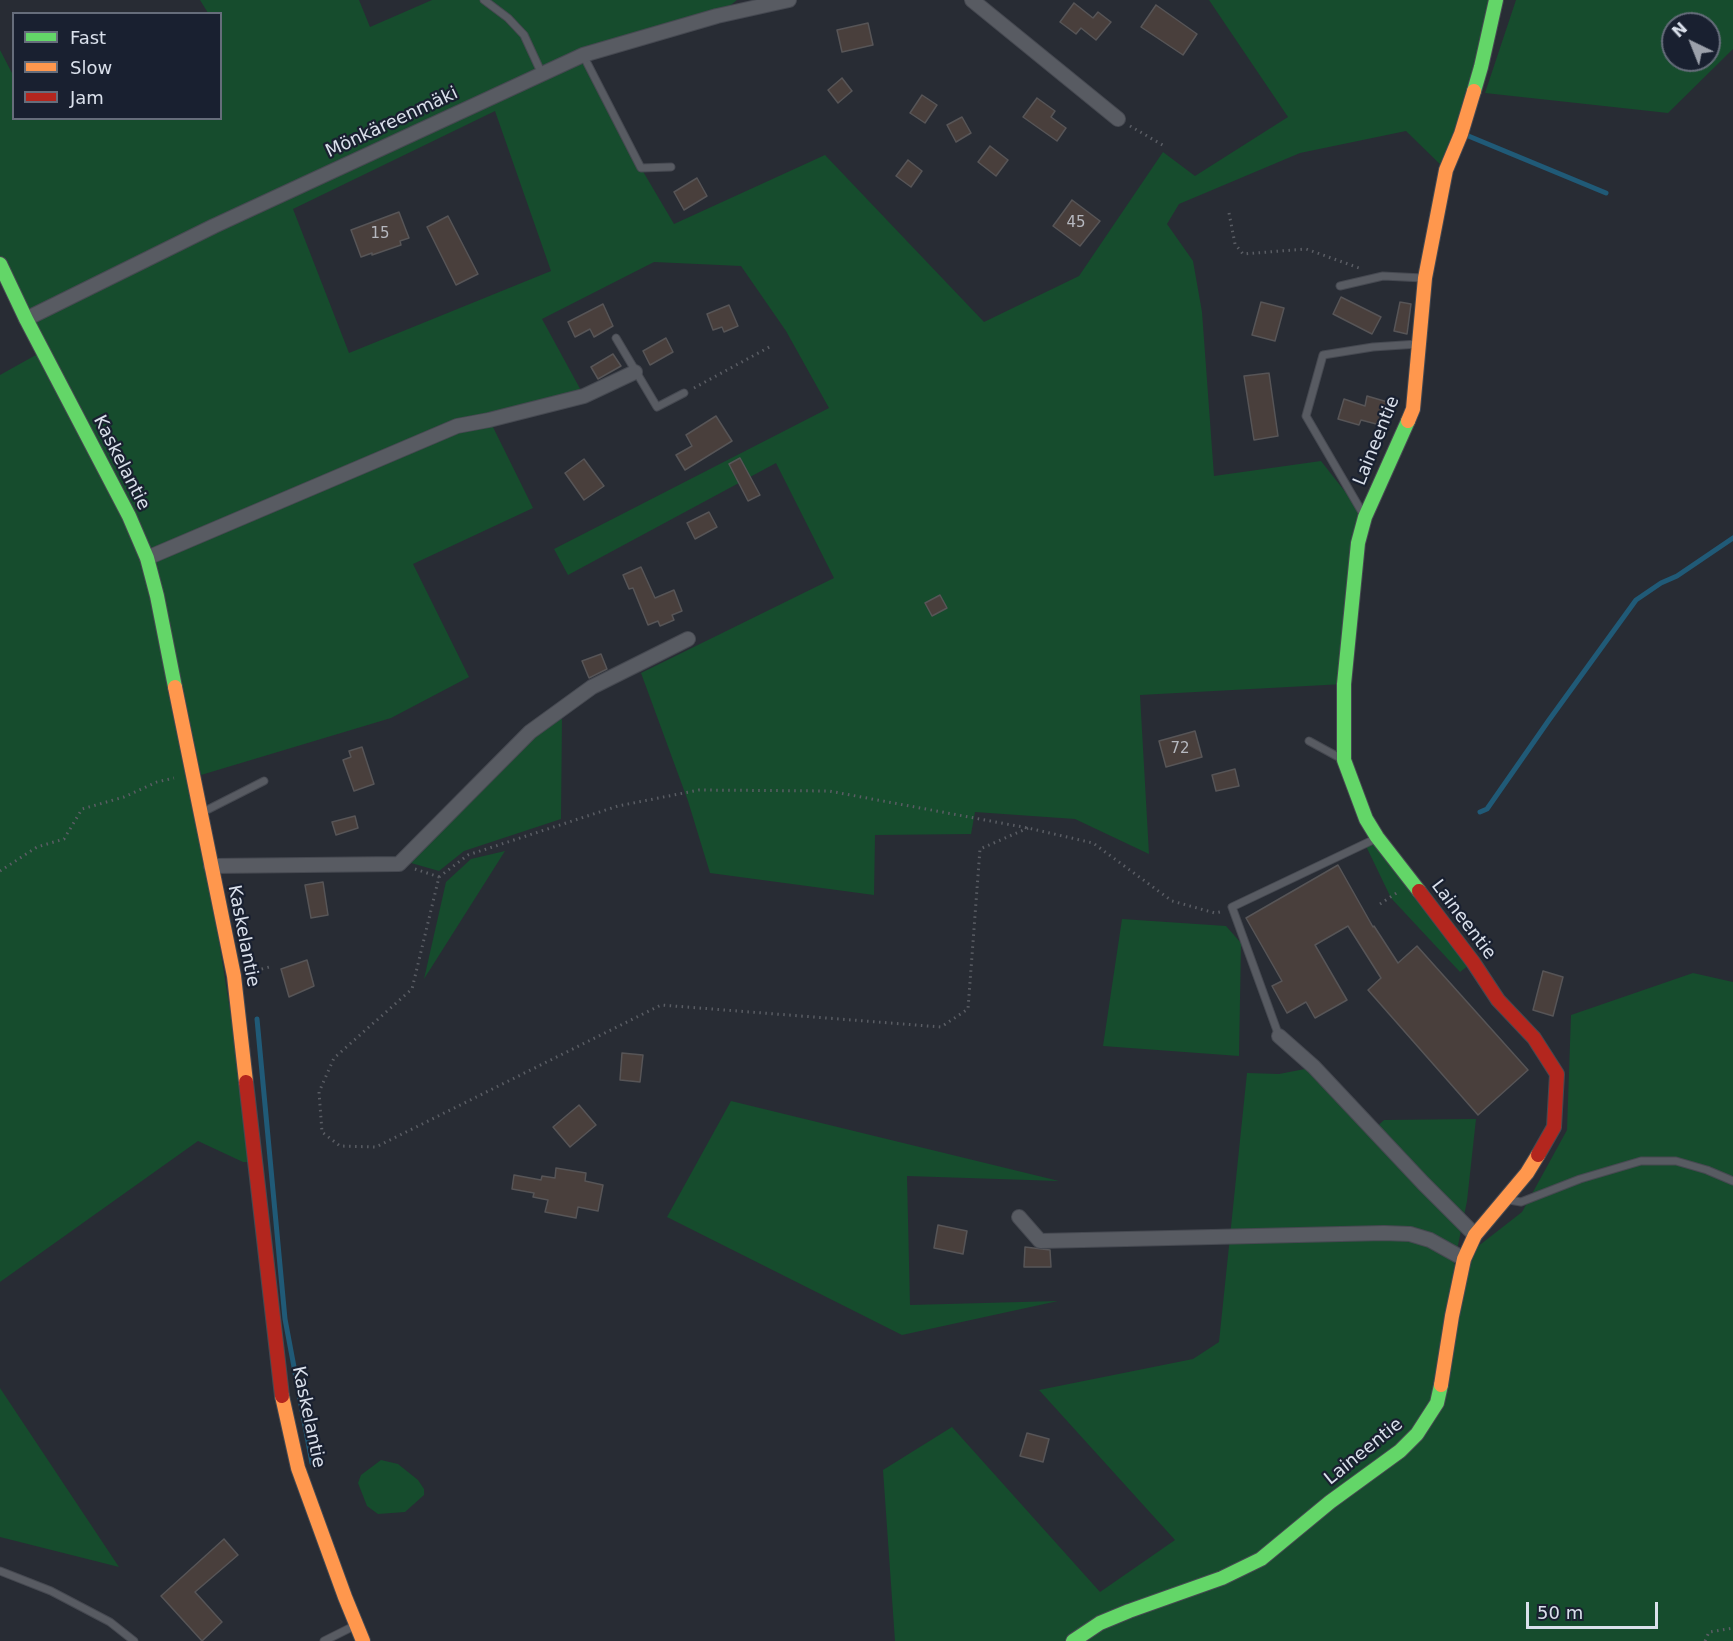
<!DOCTYPE html>
<html>
<head>
<meta charset="utf-8">
<style>
  body { margin:0 }
  #map { position:relative; width:1733px; height:1641px; overflow:hidden; background:#282c34; font-family:"DejaVu Sans",sans-serif }
  canvas { display:block }
  .legend { position:absolute; left:12px; top:12px; width:210px; height:108px; box-sizing:border-box; background:#192030; border:2px solid #666d7b; margin:0; padding:8px 10px; list-style:none; font-size:18px; color:#dae0eb }
  .legend li { display:flex; align-items:center; gap:12px; height:30px }
  .legend b { width:30px; border:2px solid #666d7b }
  .north { position:absolute; left:1661px; top:12px; width:60px; height:60px; box-sizing:border-box; background:#192030; border:2px solid #666d7b; border-radius:50%; rotate:317deg; font-size:16px; font-weight:700; line-height:24px; text-align:center; color:#dae0eb }
  .north::after { content:''; display:block; margin:auto; width:21px; height:27px; background:#9ca1ab; clip-path:polygon(50% 0,100% 100%,50% 72%,0 100%) }
  .scale { position:absolute; left:1526px; top:1602px; width:132px; height:27px; box-sizing:border-box; border:3px solid #dae0eb; border-top:0; padding-left:8px; font-size:18px; line-height:21px; white-space:nowrap; color:#dae0eb; -webkit-text-stroke:4px #192030; paint-order:stroke }
</style>
</head>
<body>
<div id="map">
<canvas width="1733" height="1641"></canvas>
<ul class="legend">
<li><b style="height:8px;background:#63d668"></b>Fast</li>
<li><b style="height:8px;background:#ff974d"></b>Slow</li>
<li><b style="height:8px;background:#b3261e"></b>Jam</li>
</ul>
<div class="north">N</div>
<div class="scale">50 m</div>
</div>
<script>
const ctx = document.querySelector('canvas').getContext('2d');
ctx.lineJoin = 'round';
function paint(path, color) { ctx.fillStyle = color; ctx.fill(path, 'evenodd'); }
const shape = rows => new Path2D(rows.map(r => 'M' + r).join(''));
function strokePath(path, color, width, dash) { ctx.strokeStyle = color; ctx.lineWidth = width; ctx.lineCap = dash ? 'butt' : 'round'; ctx.setLineDash(dash || []); ctx.stroke(path); }
function label(font, color, halo, rows, align = 'center') {
  ctx.font = font + ' "DejaVu Sans",sans-serif'; ctx.lineWidth = 4.5; ctx.setLineDash([]); ctx.textBaseline = 'middle'; ctx.strokeStyle = halo; ctx.fillStyle = color; for (const [text, x, y, turn = 0] of rows) {
    ctx.save(); ctx.translate(x, y); ctx.rotate((+turn || 0) * Math.PI / 180); ctx.textAlign = isNaN(turn) ? turn : align; if (halo) ctx.strokeText(text, 0, 0); ctx.fillText(text, 0, 0); ctx.restore();
  }
}
paint(shape([
  [200,0,359,0,370,27,432,0,737,0,717,16,583,55,641,168,674,224,825,155,984,322,1079,276,1163,152,1195,176,1288,117,1209,0,1496,0,1446,170,1406,131,1300,153,1179,204,1167,224,1193,261,1202,312,1214,476,1321,461,1365,517,1344,684,1140,695,1149,854,1075,819,975,812,971,834,875,835,874,895,710,873,688,801,641,673,834,578,776,463,568,575,554,549,829,408,786,331,741,266,654,262,542,319,584,396,489,420,147,558,193,777,254,1162,243,1162,198,1141,0,1282,0,375,43,351,0,264,0,50,13,75,14,118,220,118,220,14,208,13],
  [495,111,551,271,349,353,293,209],
  [1516,0,1733,0,1733,49,1668,113,1485,93],
  [1673,24,1709,24,1709,60,1673,60],
  [490,421,533,508,413,564,469,677,391,718,201,775,153,560,458,427],
  [562,717,561,819,464,851,439,871,411,863,533,737],
  [1377,837,1473,962,1460,972,1391,898,1365,844],
  [505,851,424,979,446,882,471,859],
  [1122,919,1226,926,1241,943,1239,1056,1103,1046],
  [1693,973,1733,982,1733,1641,895,1641,883,1470,952,1427,1100,1592,1175,1540,1039,1390,1193,1359,1219,1342,1247,1073,1279,1074,1310,1068,1368,1135,1384,1120,1476,1119,1467,1201,1454,1265,1522,1212,1567,1130,1571,1015],
  [731,1101,1059,1181,907,1176,910,1305,1058,1301,902,1335,667,1217],
  [0,1388,119,1567,0,1537],
  [381,1460,398,1464,418,1480,424,1489,424,1495,405,1512,378,1514,367,1506,358,1483,361,1475]
]), '#164c2d');
strokePath(shape([
  [1466,135,1606,193],
  [1480,812,1487,809,1549,720,1636,600,1661,583,1677,576,1733,538],
  [257,1019,285,1319,312,1463]
]), '#205a77', 5);
const building = shape([
  [1074,3,1093,18,1098,12,1111,22,1096,40,1081,28,1076,34,1060,22,1074,3],
  [1156,5,1197,34,1183,55,1141,27,1156,5],
  [868,23,873,45,842,52,837,30,868,23],
  [842,78,852,91,838,103,828,90,842,78],
  [922,95,937,105,925,123,910,113,922,95],
  [1037,98,1055,111,1051,117,1066,128,1057,141,1023,117,1037,98],
  [962,117,971,133,956,142,947,125,962,117],
  [990,146,1008,160,996,176,978,162,990,146],
  [908,160,922,171,911,187,896,176,908,160],
  [697,178,707,196,684,210,674,192,697,178],
  [1072,200,1100,221,1080,246,1053,226,1072,200],
  [399,212,409,238,400,241,401,245,372,255,372,253,361,257,351,230,399,212],
  [448,216,478,274,456,285,427,227,448,216],
  [1341,297,1381,317,1372,334,1333,314,1341,297],
  [1261,302,1284,308,1275,341,1252,335,1261,302],
  [1400,302,1411,304,1407,334,1394,331,1400,302],
  [603,304,613,326,594,337,590,329,575,337,568,322,603,304],
  [729,305,738,326,724,332,722,327,713,330,707,314,729,305],
  [666,338,673,352,650,365,643,351,666,338],
  [613,354,621,366,598,379,591,367,613,354],
  [1269,373,1278,436,1254,440,1244,376,1269,373],
  [1367,396,1391,403,1384,426,1361,420,1359,425,1338,419,1344,399,1365,406,1367,396],
  [716,416,732,441,685,470,676,455,692,446,686,435,716,416],
  [740,458,760,495,748,501,729,464,740,458],
  [584,459,604,486,584,500,565,473,584,459],
  [709,512,717,527,695,539,687,523,709,512],
  [641,567,655,598,674,590,682,611,672,615,674,620,660,626,658,621,648,625,633,588,629,589,623,575,641,567],
  [940,595,947,608,932,616,925,603,940,595],
  [601,654,607,669,589,678,582,661,601,654],
  [1195,731,1202,757,1166,767,1159,741,1195,731],
  [362,747,374,784,354,791,343,760,351,757,349,751,362,747],
  [1235,769,1239,786,1216,791,1212,775,1235,769],
  [355,816,358,828,336,835,332,822,355,816],
  [1338,865,1373,927,1374,926,1398,963,1417,946,1528,1070,1478,1115,1368,990,1381,978,1348,926,1315,945,1347,1000,1315,1018,1306,1002,1287,1013,1272,986,1282,981,1246,918,1338,865],
  [323,882,328,915,311,918,305,885,323,882],
  [307,960,314,986,289,997,281,969,307,960],
  [1543,971,1563,977,1553,1016,1533,1010,1543,971],
  [622,1053,643,1055,640,1082,620,1080,622,1053],
  [579,1105,596,1125,570,1147,553,1127,579,1105],
  [556,1168,586,1173,585,1181,603,1185,598,1211,578,1207,576,1218,545,1212,548,1200,533,1197,534,1193,512,1189,514,1175,541,1180,542,1176,555,1178,556,1168],
  [938,1225,967,1231,963,1254,934,1248,938,1225],
  [1025,1247,1050,1250,1051,1267,1024,1267,1025,1247],
  [1027,1433,1049,1439,1043,1462,1020,1456,1027,1433],
  [224,1539,238,1555,195,1592,222,1622,202,1641,161,1596,224,1539]
]);
paint(building, '#493f3c');
strokePath(building, '#575557', 1.5);
const lane = shape([
  [484,0,508,18,524,35,542,74],
  [583,55,641,168,671,167],
  [1340,286,1383,276,1423,278],
  [616,338,657,407,684,393],
  [1362,512,1306,416,1323,355,1373,347,1418,344],
  [1309,741,1342,759],
  [203,812,264,781],
  [1279,1036,1232,907,1375,839],
  [1509,1200,1521,1202,1580,1179,1641,1161,1676,1161,1707,1170,1733,1181],
  [0,1571,51,1591,110,1622,134,1641],
  [324,1641,354,1626]
]);
const street = shape([
  [972,0,1118,119],
  [26,319,214,226,583,55,717,16,789,0],
  [147,558,457,426,489,420,584,396,635,372],
  [211,866,399,864,530,732,592,687,688,639],
  [1279,1036,1314,1067,1423,1183,1475,1235],
  [1019,1217,1040,1241,1384,1233,1410,1234,1430,1240,1464,1259]
]);
const fast = shape([
  [1474,91,1481,67,1496,0],
  [0,264,26,319,129,516,147,558,157,596,175,687],
  [1408,421,1365,517,1358,543,1344,684,1344,760,1366,819,1377,837,1419,891],
  [1073,1641,1100,1623,1129,1611,1222,1578,1261,1559,1330,1502,1400,1451,1417,1434,1437,1403,1441,1385]
]);
const slow = shape([
  [1408,421,1413,409,1425,278,1446,170,1461,134,1474,91],
  [175,687,234,976,246,1082],
  [1441,1385,1452,1316,1464,1259,1475,1235,1527,1173,1538,1155],
  [282,1396,298,1468,345,1597,363,1641]
]);
const jam = shape([
  [1419,891,1473,962,1498,1000,1534,1038,1557,1074,1554,1127,1538,1155],
  [246,1082,282,1396]
]);
strokePath(lane, '#464951', 9);
strokePath(street, '#464951', 16);
strokePath(fast, '#464951', 16);
strokePath(slow, '#464951', 16);
strokePath(jam, '#464951', 16);
strokePath(shape([
  [1130,126,1166,147],
  [1229,213,1235,244,1243,254,1306,249,1362,269],
  [694,388,773,345],
  [1028,828,980,849,968,1009,941,1027,661,1005,376,1147,340,1146,322,1132,319,1092,334,1058,412,989,439,877,468,855,618,806,699,790,829,791,1028,828,1093,843,1172,901,1215,913,1220,912],
  [415,869,439,877],
  [0,871,37,847,64,839,82,809,124,797,157,782,174,778],
  [1380,904,1398,892],
  [250,972,273,966],
  [1705,1641,1709,1632,1733,1628]
]), '#5a5d64', 3, [1.5, 4.5]);
strokePath(lane, '#585b62', 7);
strokePath(street, '#585b62', 14);
strokePath(fast, '#63d668', 14);
strokePath(slow, '#ff974d', 14);
strokePath(jam, '#b3261e', 14);
label('15px', '#b6b8bf', null, [
  ["45",1076,223],
  ["15",380,234],
  ["72",1180,749]
]);
label('18px', '#dae0eb', '#192030', [
  ["Mönkäreenmäki",392,123,-25],
  ["Laineentie",1377,441,-68],
  ["Kaskelantie",121,463,63],
  ["Laineentie",1463,920,53],
  ["Kaskelantie",243,936,79],
  ["Kaskelantie",308,1417,78],
  ["Laineentie",1364,1452,-39]
]);
</script>
</body>
</html>
